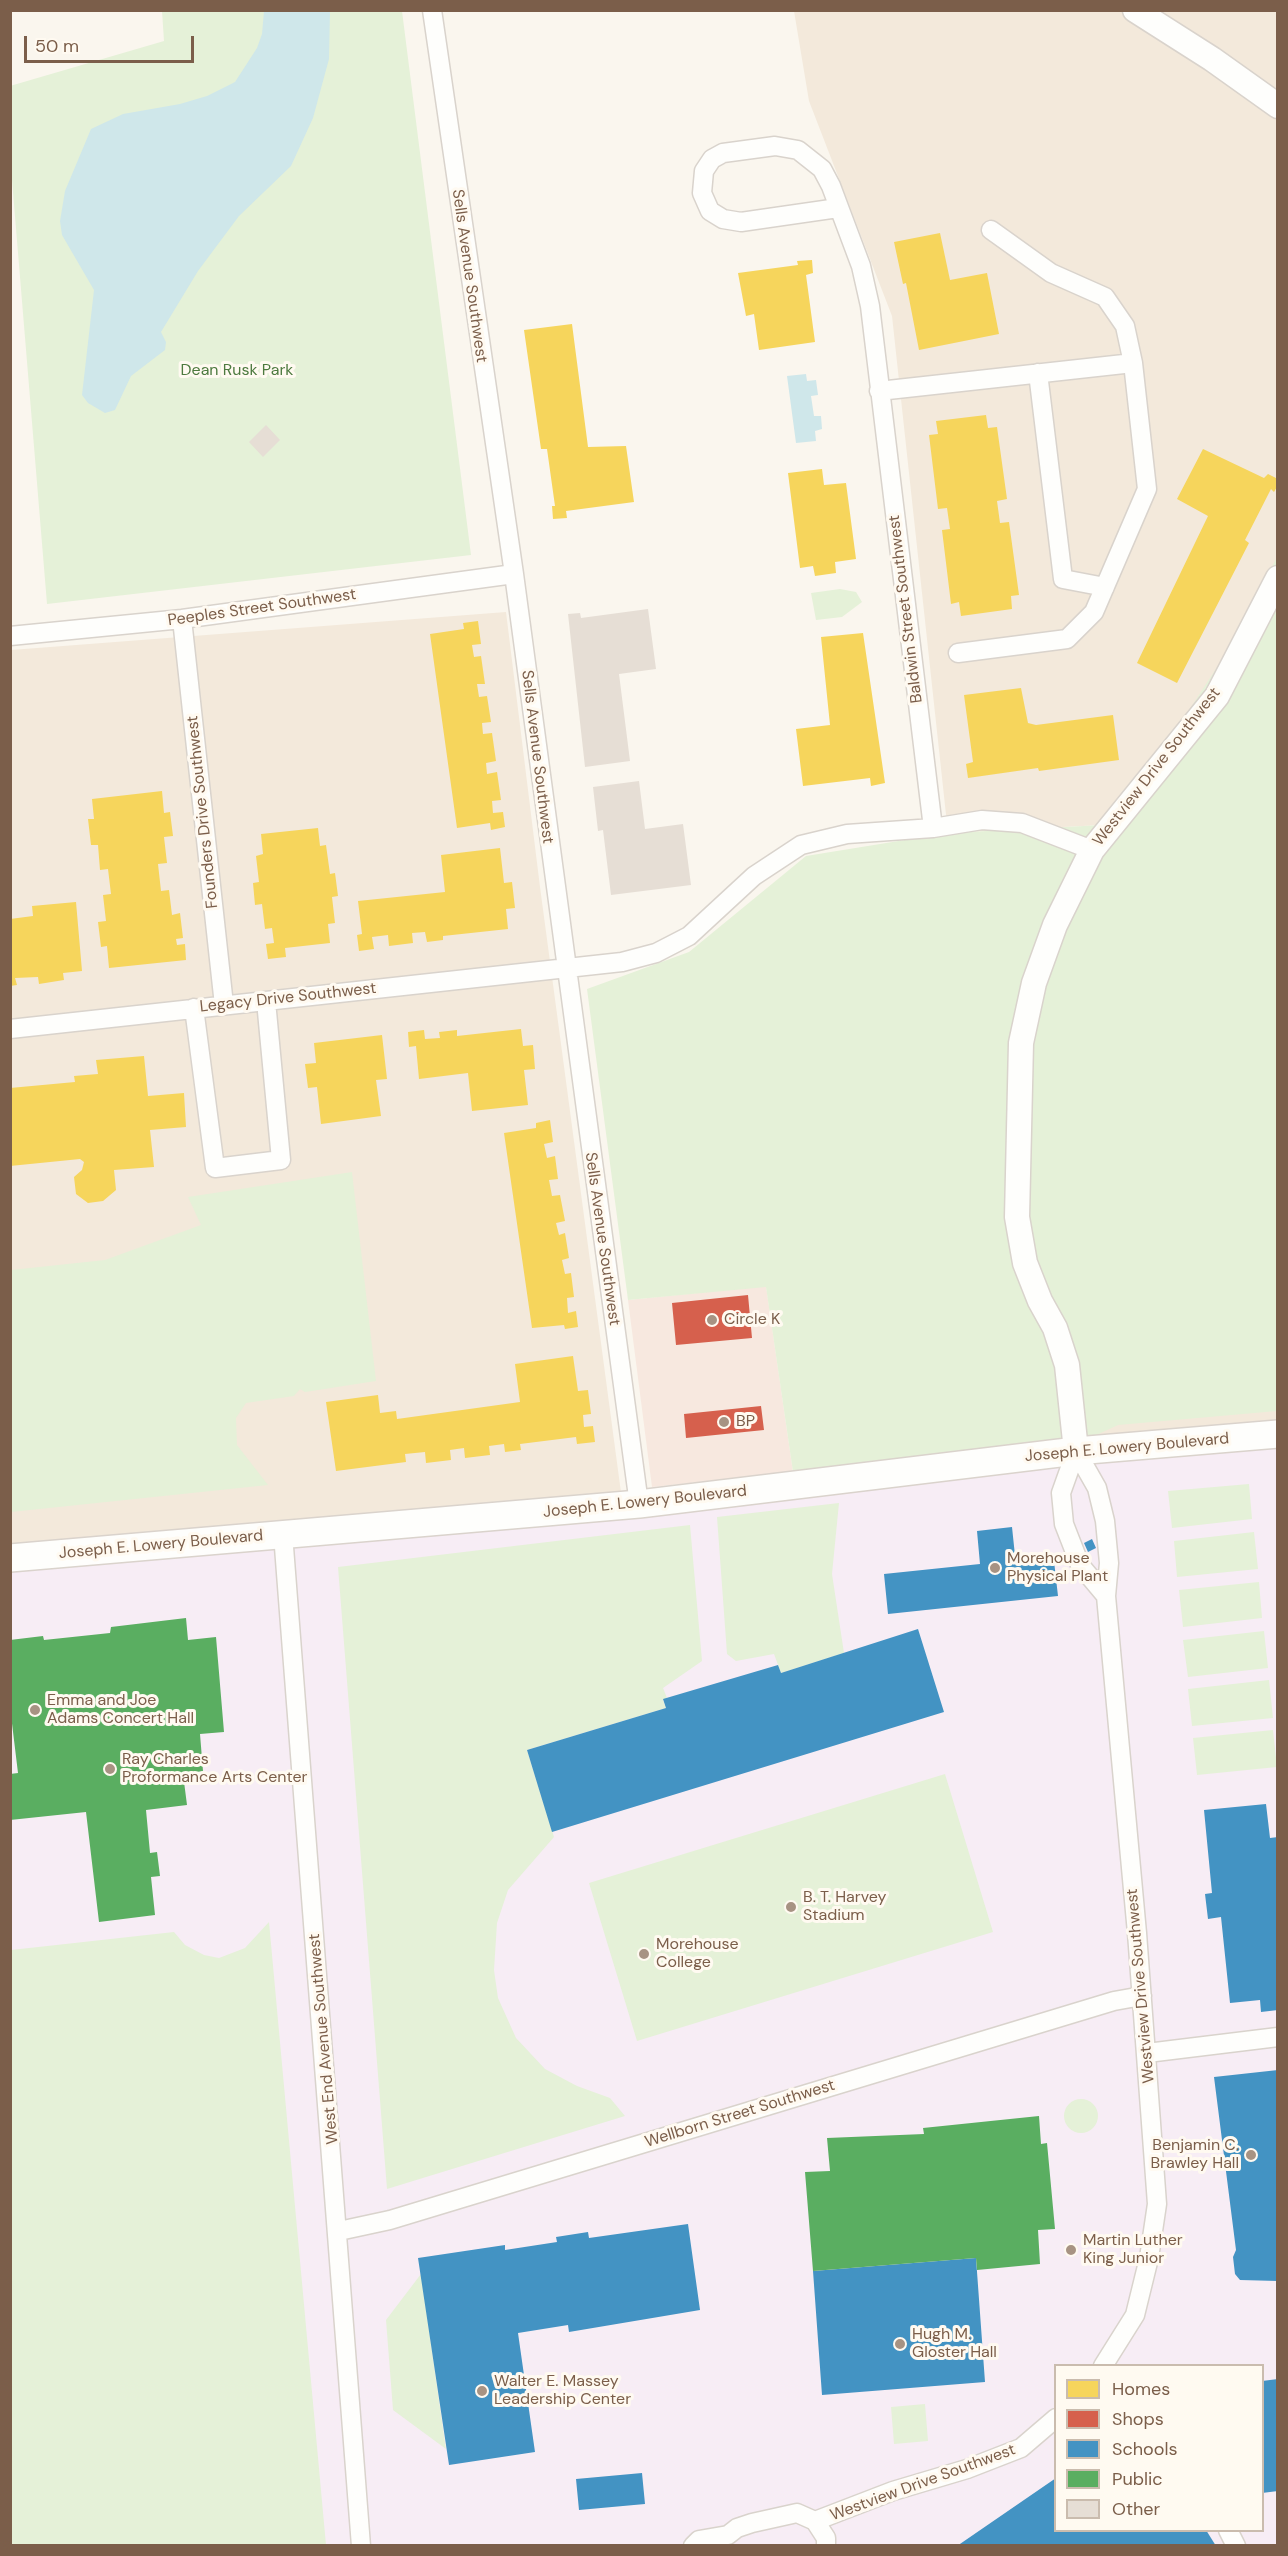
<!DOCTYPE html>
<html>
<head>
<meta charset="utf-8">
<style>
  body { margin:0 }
  #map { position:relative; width:1288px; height:2556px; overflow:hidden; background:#faf6ee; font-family:"DM Sans",sans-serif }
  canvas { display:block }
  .frame { position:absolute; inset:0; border:12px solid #7b5e4a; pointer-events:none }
  .legend { position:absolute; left:1054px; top:2364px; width:210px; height:168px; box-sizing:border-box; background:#fffaf1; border:2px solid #cabcae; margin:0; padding:8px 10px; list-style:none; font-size:18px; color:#7b5e4a }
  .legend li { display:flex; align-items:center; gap:12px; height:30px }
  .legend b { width:30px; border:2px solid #cabcae }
  .scale { position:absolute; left:24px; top:36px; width:170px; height:27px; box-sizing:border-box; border:3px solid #7b5e4a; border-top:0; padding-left:8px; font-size:18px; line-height:21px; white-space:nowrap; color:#7b5e4a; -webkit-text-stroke:4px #fffaf1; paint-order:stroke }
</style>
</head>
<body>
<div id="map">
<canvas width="1288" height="2556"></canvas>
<div class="frame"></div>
<ul class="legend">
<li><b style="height:16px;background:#f6d55c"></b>Homes</li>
<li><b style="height:16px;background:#d6604d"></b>Shops</li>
<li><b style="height:16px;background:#4393c3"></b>Schools</li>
<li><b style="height:16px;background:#5aae61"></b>Public</li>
<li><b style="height:16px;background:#e6ded5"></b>Other</li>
</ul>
<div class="scale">50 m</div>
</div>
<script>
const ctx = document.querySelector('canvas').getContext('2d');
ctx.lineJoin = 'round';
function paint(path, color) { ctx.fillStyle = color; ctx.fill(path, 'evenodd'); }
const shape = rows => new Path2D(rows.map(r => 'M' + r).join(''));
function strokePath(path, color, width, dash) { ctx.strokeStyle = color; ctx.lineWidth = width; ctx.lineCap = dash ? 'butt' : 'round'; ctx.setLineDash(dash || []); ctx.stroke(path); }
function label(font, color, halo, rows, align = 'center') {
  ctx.font = font + ' "DM Sans",sans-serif'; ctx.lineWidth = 6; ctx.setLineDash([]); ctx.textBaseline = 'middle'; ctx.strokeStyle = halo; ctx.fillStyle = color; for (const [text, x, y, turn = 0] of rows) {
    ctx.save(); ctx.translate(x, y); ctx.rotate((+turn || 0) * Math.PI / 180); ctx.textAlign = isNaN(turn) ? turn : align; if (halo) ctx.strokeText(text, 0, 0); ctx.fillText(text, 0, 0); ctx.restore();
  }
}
paint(shape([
  [794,11,1277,11,1277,1436,1042,1460,1102,825,948,833,892,316,809,101],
  [506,612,540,887,622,1500,11,1553,11,650]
]), '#f3e9db');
paint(shape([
  [766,1286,793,1472,652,1487,628,1300]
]), '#f7e8df');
paint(shape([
  [1277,1436,1277,2545,11,2546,11,1564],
  [1056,2366,1262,2366,1262,2530,1056,2530]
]), '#f7edf5');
paint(shape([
  [162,11,402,11,471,555,47,604,11,168,10,86,164,41],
  [1277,557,1277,1411,1118,1425,1042,1460,793,1472,766,1287,628,1300,587,989,689,952,806,856,948,833,1103,825,1171,738,1234,641],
  [840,589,856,592,862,602,842,617,816,620,811,593],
  [352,1172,376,1381,305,1392,300,1389,294,1396,246,1403,236,1418,237,1445,268,1485,11,1512,11,1270,105,1260,201,1225,188,1197],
  [1249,1484,1252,1519,1172,1528,1168,1491],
  [839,1503,832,1574,844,1653,781,1673,774,1654,736,1661,727,1654,717,1517],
  [690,1525,702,1661,663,1688,667,1698,663,1700,666,1708,527,1750,554,1837,508,1890,497,1923,494,1970,498,1998,516,2038,545,2069,577,2086,610,2098,625,2116,387,2189,338,1567],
  [1254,1532,1258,1569,1177,1577,1174,1541],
  [1259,1582,1262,1618,1183,1627,1179,1590],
  [1264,1631,1268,1668,1188,1677,1183,1640],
  [1269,1680,1273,1718,1192,1726,1188,1689],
  [1273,1730,1277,1767,1197,1775,1193,1738],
  [945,1774,993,1932,637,2041,589,1883],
  [269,1922,326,2545,11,2545,11,1950,174,1932,185,1945,204,1955,219,1958,245,1948],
  '1064 2116a17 17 0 1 1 34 0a17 17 0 1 1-34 0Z',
  [421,2274,446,2449,393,2410,386,2320],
  [925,2404,928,2441,894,2444,891,2407]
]), '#e5f1d8');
paint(shape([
  [264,11,330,11,329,59,313,118,291,166,239,216,198,271,161,332,166,342,165,350,131,376,115,410,105,413,88,403,82,395,94,290,62,235,60,221,65,191,91,129,123,114,180,104,207,96,235,82,257,48,262,34],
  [806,374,807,381,816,380,818,395,811,396,814,416,821,416,822,429,815,431,816,441,796,443,787,376]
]), '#cfe7ea');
paint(shape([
  [940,233,950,280,987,273,999,334,919,350,906,283,903,284,894,242],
  [812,260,813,273,806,275,815,342,759,350,754,314,746,316,738,273,798,265,797,261],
  [572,324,588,447,626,446,634,502,566,511,567,518,553,519,552,506,555,506,547,449,541,449,524,330],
  [986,415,988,428,997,427,1007,499,997,501,1000,523,1009,522,1019,595,1011,596,1012,609,961,616,959,602,951,604,942,530,950,529,947,508,938,509,929,435,938,434,936,421],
  [1203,449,1264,478,1268,474,1278,479,1278,485,1274,492,1271,489,1245,540,1249,543,1177,683,1137,663,1208,516,1177,499],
  [822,469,824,485,846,483,856,559,835,562,836,573,815,576,813,566,800,568,788,473],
  [478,621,481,644,472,645,474,657,481,656,485,684,477,684,479,697,487,696,491,722,482,723,483,734,492,733,496,761,486,763,487,774,497,772,501,800,492,801,493,813,503,812,505,827,491,830,490,823,457,828,430,634,464,629,463,623],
  [863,633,885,783,871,786,870,778,803,786,796,729,830,725,821,637],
  [1021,688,1028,723,1036,725,1113,715,1119,760,1039,771,1038,768,968,778,966,764,973,762,964,695],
  [162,791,164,813,170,812,173,836,164,837,167,863,158,864,161,891,169,890,172,915,180,913,183,938,176,939,177,945,185,944,186,960,109,968,107,946,101,947,98,922,106,921,103,895,111,894,108,869,100,870,98,845,91,845,88,819,94,819,92,799],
  [318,828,320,846,326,845,330,874,335,873,338,896,332,897,335,923,328,924,330,943,285,948,286,957,268,959,266,944,274,943,272,928,265,929,262,904,255,905,253,883,259,882,256,856,263,854,261,834],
  [500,848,504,883,512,882,515,908,506,909,508,929,443,936,443,940,427,942,425,932,412,933,413,943,389,946,388,935,372,937,374,949,359,951,357,935,362,934,358,901,445,892,441,855],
  [76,902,82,971,63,973,64,980,39,984,38,977,15,978,17,985,10,986,10,919,33,916,32,906],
  [521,1029,523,1046,533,1045,535,1069,524,1070,528,1105,472,1111,468,1073,419,1079,416,1046,409,1047,408,1032,424,1030,425,1039,440,1038,439,1032,457,1030,457,1036],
  [382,1035,387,1079,376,1080,381,1116,321,1124,317,1087,308,1088,305,1064,316,1063,314,1043],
  [144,1056,148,1096,184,1093,186,1127,150,1130,154,1167,114,1170,116,1190,103,1201,88,1203,76,1194,74,1177,82,1170,84,1162,80,1159,10,1166,10,1088,75,1082,74,1076,98,1074,96,1060],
  [550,1120,553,1142,544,1144,547,1158,555,1156,558,1179,549,1180,552,1196,560,1195,565,1221,556,1223,559,1235,565,1233,569,1258,562,1260,565,1274,571,1273,574,1297,567,1298,568,1313,576,1311,578,1327,565,1329,564,1325,532,1328,504,1133,536,1128,536,1123],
  [573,1356,578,1391,588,1390,591,1414,583,1415,584,1427,593,1426,595,1442,577,1444,576,1437,520,1444,521,1450,505,1452,504,1444,489,1446,490,1455,465,1458,464,1448,450,1450,451,1460,426,1463,425,1452,405,1454,406,1462,336,1471,326,1402,378,1395,380,1413,396,1411,397,1419,520,1402,515,1364]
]), '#f6d55c');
paint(shape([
  [748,1295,752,1338,676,1345,672,1303],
  [761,1406,764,1430,686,1438,684,1414]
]), '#d6604d');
paint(shape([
  [1012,1527,1016,1565,1054,1561,1058,1596,888,1614,884,1574,980,1564,977,1531],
  [1092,1539,1096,1548,1088,1552,1084,1543],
  [918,1629,944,1712,552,1832,527,1750,666,1708,663,1699,778,1665,781,1673],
  [1266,1804,1270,1838,1278,1837,1278,2010,1261,2012,1260,2000,1230,2003,1221,1917,1208,1919,1205,1894,1212,1893,1204,1810],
  [1278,2070,1278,2281,1240,2280,1235,2274,1233,2257,1236,2250,1214,2077],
  [688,2224,700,2310,569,2332,568,2325,518,2333,535,2452,449,2465,418,2258,505,2245,505,2250,557,2242,556,2237,588,2232,589,2238],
  [976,2258,985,2382,822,2395,813,2271],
  [1278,2379,1278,2491,1262,2493,1262,2381],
  [642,2473,645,2504,579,2510,576,2479],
  [1056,2478,1056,2530,1206,2530,1216,2546,957,2546]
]), '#4393c3');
paint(shape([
  [186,1618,188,1640,216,1637,224,1732,200,1734,203,1771,183,1774,187,1805,146,1810,150,1853,157,1852,160,1876,151,1877,155,1915,99,1922,86,1812,10,1820,10,1774,18,1773,10,1707,10,1640,43,1636,44,1640,110,1633,111,1627],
  [1039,2116,1041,2144,1047,2143,1055,2229,1038,2230,1040,2264,977,2270,976,2258,813,2271,805,2172,830,2171,827,2138,924,2134,923,2128]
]), '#5aae61');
paint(shape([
  [266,425,280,440,263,457,249,442],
  [648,609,656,669,619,674,630,761,585,767,568,614,580,613,581,618],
  [639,781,645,829,683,824,691,885,611,895,603,830,598,831,593,787]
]), '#e6ded5');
const minor = shape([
  [432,10,514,574,639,1504],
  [838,208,741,222,723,219,710,211,702,193,704,171,712,159,723,153,775,146,798,150,822,169,831,186,861,266,870,306,933,828],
  [991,230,1051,273,1105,297,1125,326,1133,363],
  [1038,373,1063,579,1105,587],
  [879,391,1133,363,1147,489,1094,612,1067,639,958,653],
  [182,619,224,1005],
  [10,636,182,619,514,574],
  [194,1008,215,1168,281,1160,266,1001],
  [10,1029,622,962,656,953,689,936,754,876,801,845,847,834,933,828,982,820,1022,823,1092,850],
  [1076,1451,1097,1488,1105,1521,1109,1563,1106,1596,1137,1933,1157,2204,1149,2258,1135,2315,1103,2366],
  [1076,1451,1061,1493,1064,1524,1080,1565,1106,1596],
  [283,1534,361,2546],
  [1147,2053,1278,2037],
  [339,2231,390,2220,1114,2001,1142,1996],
  [815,2521,893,2491,967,2469,1021,2448,1056,2418],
  [1228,2530,1236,2546],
  [693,2546,699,2540,728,2535,737,2528,752,2523,797,2513,815,2521,826,2538,826,2546]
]);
const tertiary = shape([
  [1135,10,1212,59,1278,106],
  [1076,1451,1067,1365,1055,1328,1040,1301,1025,1263,1017,1217,1021,1043,1034,983,1055,925,1092,850,1217,696,1278,578]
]);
const secondary = shape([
  [10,1558,639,1504,1076,1451,1278,1434]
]);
strokePath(minor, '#d9d3cc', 21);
strokePath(tertiary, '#d9d3cc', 27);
strokePath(secondary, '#dad3cc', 30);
strokePath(minor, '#fefefc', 18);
strokePath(tertiary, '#fefefc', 24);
strokePath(secondary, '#fefefc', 27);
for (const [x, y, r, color] of [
  [712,1320,6,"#a79383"],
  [724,1422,6,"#a79383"],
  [995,1568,6,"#a79383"],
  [35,1710,6,"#a79383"],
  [110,1769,6,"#a79383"],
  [791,1907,6,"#a79383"],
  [644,1954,6,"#a79383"],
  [1251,2155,6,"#a79383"],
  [1071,2250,6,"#a79383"],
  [900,2344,6,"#a79383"],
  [482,2391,6,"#a79383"]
]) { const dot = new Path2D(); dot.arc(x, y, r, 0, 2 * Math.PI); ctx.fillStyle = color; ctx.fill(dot); strokePath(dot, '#fffaf1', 2); }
label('16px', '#7b5e4a', '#fffaf1', [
  ["Sells Avenue Southwest",469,276,82],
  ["Peeples Street Southwest",262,608,-8],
  ["Baldwin Street Southwest",906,609,-97],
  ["Sells Avenue Southwest",537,757,83],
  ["Westview Drive Southwest",1157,767,-52],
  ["Founders Drive Southwest",203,812,-96],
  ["Legacy Drive Southwest",288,998,-6],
  ["Sells Avenue Southwest",602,1239,82],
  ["Joseph E. Lowery Boulevard",1127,1448,-5],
  ["Joseph E. Lowery Boulevard",645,1502,-6],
  ["Joseph E. Lowery Boulevard",161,1545,-5],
  ["Westview Drive Southwest",1141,1986,-95],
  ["West End Avenue Southwest",324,2039,-95],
  ["Wellborn Street Southwest",740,2114,-17],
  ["Westview Drive Southwest",923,2483,-20]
]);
label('16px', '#4d7a3f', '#fffaf1', [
  ["Dean Rusk Park",237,371]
]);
label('16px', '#7b5e4a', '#fffaf1', [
  ["Circle K",724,1320],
  ["BP",736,1422],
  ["Morehouse",1007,1559],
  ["Physical Plant",1007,1577],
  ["Emma and Joe",47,1701],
  ["Adams Concert Hall",47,1719],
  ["Ray Charles",122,1760],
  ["Proformance Arts Center",122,1778],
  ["B. T. Harvey",803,1898],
  ["Stadium",803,1916],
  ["Morehouse",656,1945],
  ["College",656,1963],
  ["Benjamin C.",1239,2146,"right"],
  ["Brawley Hall",1239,2164,"right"],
  ["Martin Luther",1083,2241],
  ["King Junior",1083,2259],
  ["Hugh M.",912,2335],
  ["Gloster Hall",912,2353],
  ["Walter E. Massey",494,2382],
  ["Leadership Center",494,2400]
], 'left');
</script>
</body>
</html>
